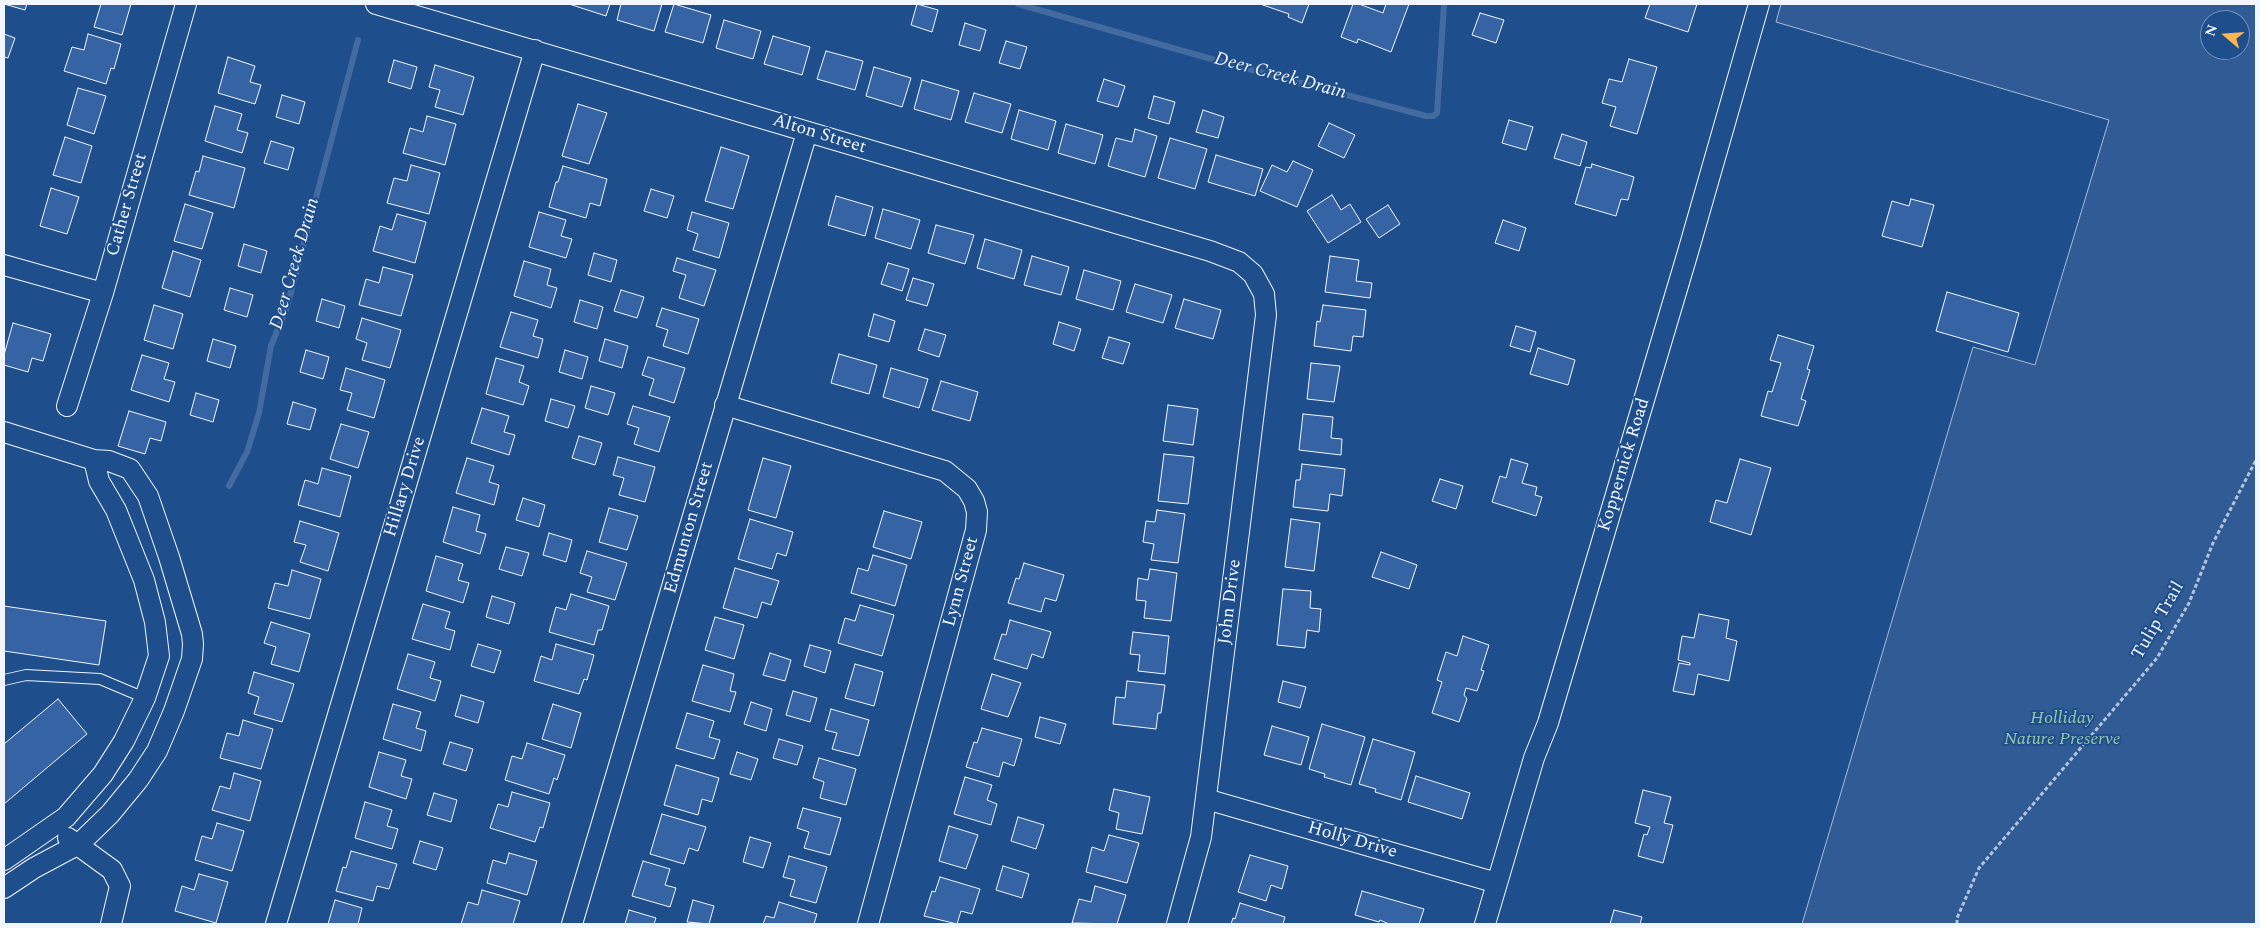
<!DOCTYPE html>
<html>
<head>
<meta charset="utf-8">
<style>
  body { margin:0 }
  #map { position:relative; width:2260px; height:928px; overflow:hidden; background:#1f4e8c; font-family:Spectral,serif }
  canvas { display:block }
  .frame { position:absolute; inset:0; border:5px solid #f2f6ff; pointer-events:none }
  .north { position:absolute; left:2200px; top:10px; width:50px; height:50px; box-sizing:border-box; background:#1f4e8c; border:1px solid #7391ba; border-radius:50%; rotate:288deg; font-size:14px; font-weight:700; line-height:20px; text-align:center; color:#f2f6ff }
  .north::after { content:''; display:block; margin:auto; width:18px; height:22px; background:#ffb74d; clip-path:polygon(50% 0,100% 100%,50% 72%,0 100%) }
</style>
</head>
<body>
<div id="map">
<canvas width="2260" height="928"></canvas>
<div class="frame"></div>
<div class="north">N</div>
</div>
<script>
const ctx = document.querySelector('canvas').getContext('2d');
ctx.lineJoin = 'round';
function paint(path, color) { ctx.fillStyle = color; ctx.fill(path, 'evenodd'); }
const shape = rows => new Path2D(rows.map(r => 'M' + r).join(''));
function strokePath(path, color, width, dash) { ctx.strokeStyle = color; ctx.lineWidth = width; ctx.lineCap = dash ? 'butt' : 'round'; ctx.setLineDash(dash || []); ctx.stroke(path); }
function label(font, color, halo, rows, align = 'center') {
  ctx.font = font + ' Spectral,serif'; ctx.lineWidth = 4; ctx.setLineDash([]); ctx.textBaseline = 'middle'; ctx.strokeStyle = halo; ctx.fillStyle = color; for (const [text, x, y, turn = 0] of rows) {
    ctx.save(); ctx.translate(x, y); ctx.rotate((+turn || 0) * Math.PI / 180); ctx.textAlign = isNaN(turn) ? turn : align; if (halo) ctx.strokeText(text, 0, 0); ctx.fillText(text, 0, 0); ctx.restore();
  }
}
const built = shape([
  [1781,4,2256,4,2256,924,1802,924,1973,347,2035,365,2109,120,1776,22,1781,4],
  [2210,20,2240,20,2240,50,2210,50,2210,20]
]);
paint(built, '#305b95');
strokePath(built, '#a8bbd7', 1);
strokePath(shape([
  [1018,4,1222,62,1426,116,1433,116,1437,113,1444,4],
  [229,486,247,452,259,413,271,346,287,307,358,40]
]), '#446ba0', 6);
const building = shape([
  [4,4,27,4,25,10,4,4],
  [101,4,131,4,122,35,94,27,101,4],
  [569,4,610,4,606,16,569,4],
  [621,4,662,4,654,31,617,20,621,4],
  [674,4,711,15,703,43,665,32,674,4],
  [917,4,938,10,932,32,911,25,917,4],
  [1260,4,1309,4,1302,23,1288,17,1289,14,1260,4],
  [1353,4,1359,4,1383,13,1386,4,1409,4,1391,52,1358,39,1357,43,1341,37,1353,4],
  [1650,4,1697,4,1688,32,1645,18,1650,4],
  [1480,13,1504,20,1496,43,1472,35,1480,13],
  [724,20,761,31,753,59,716,48,724,20],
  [965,23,986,30,980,51,959,45,965,23],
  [4,34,15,38,8,58,4,57,4,34],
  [88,34,121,44,114,69,111,68,106,84,64,71,72,47,84,50,88,34],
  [773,36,810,47,802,75,764,64,773,36],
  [1006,41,1027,47,1020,69,999,63,1006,41],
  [826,51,863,61,855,90,817,79,826,51],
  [228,57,255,66,250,82,261,85,255,104,218,93,228,57],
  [1629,59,1657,67,1637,134,1610,126,1616,107,1602,103,1609,79,1622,82,1629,59],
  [394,60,417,67,411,89,388,82,394,60],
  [435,65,474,77,463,115,435,107,440,90,429,87,435,65],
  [874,67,911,78,902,107,866,96,874,67],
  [1104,79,1125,86,1118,107,1097,101,1104,79],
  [922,80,959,91,951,120,914,109,922,80],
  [78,88,106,96,94,134,67,125,78,88],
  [974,93,1011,104,1002,133,965,122,974,93],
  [282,95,305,102,299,124,276,117,282,95],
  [1154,96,1175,102,1169,124,1148,118,1154,96],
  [578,104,607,113,589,164,562,156,578,104],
  [215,106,242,114,237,130,248,133,242,153,205,141,215,106],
  [1019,110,1056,121,1048,150,1011,139,1019,110],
  [1203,110,1224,117,1218,138,1196,132,1203,110],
  [427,116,456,124,445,165,403,153,410,128,423,132,427,116],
  [1509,120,1533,127,1526,150,1502,143,1509,120],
  [1329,123,1355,135,1344,158,1318,146,1329,123],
  [1066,124,1103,135,1095,164,1058,153,1066,124],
  [1135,129,1157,136,1145,177,1108,166,1116,138,1132,142,1135,129],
  [1562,134,1587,142,1580,166,1554,158,1562,134],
  [65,137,92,146,81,183,53,175,65,137],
  [1170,138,1207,149,1195,189,1158,178,1170,138],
  [271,141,294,148,288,170,264,163,271,141],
  [721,147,749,156,733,209,705,201,721,147],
  [1216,155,1263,169,1255,196,1208,182,1216,155],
  [203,156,245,168,234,208,189,195,196,171,199,172,203,156],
  [1293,161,1313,170,1297,207,1260,191,1272,165,1287,172,1293,161],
  [1592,164,1634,177,1628,200,1621,199,1616,216,1575,204,1586,167,1591,168,1592,164],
  [411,165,440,173,429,214,387,203,394,178,407,181,411,165],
  [563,166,607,179,600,206,590,203,586,218,549,207,556,182,558,182,563,166],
  [51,188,79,197,67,234,40,226,51,188],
  [651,189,674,196,667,218,644,211,651,189],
  [1332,195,1341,210,1350,204,1361,222,1328,243,1307,211,1332,195],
  [836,196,873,207,865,236,828,225,836,196],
  [1911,199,1934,205,1922,247,1882,236,1892,201,1909,206,1911,199],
  [185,204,213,213,202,249,174,241,185,204],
  [1388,205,1400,224,1379,238,1366,219,1388,205],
  [883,209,920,220,911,249,875,238,883,209],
  [539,212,566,220,561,236,572,239,566,258,529,247,539,212],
  [692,212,729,223,719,258,693,250,698,234,687,230,692,212],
  [397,214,426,222,415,263,373,251,380,226,392,230,397,214],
  [1503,220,1526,228,1519,251,1495,243,1503,220],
  [936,225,974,235,965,264,928,253,936,225],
  [985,239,1022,250,1014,279,977,268,985,239],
  [244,244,267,251,261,273,238,266,244,244],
  [173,251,201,260,190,297,162,288,173,251],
  [594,253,617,260,611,282,588,275,594,253],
  [1032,256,1069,267,1061,295,1024,285,1032,256],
  [1330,256,1359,260,1356,281,1372,283,1370,298,1325,292,1330,256],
  [677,258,716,270,704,306,679,298,686,275,673,271,677,258],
  [524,261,551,269,547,285,557,288,551,308,514,296,524,261],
  [888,263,909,269,902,291,881,284,888,263],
  [383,267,413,275,401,316,359,305,366,279,379,283,383,267],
  [1084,270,1121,281,1113,310,1076,299,1084,270],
  [913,278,934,284,927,306,906,300,913,278],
  [1135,284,1172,295,1163,323,1126,312,1135,284],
  [230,288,253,295,247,317,224,310,230,288],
  [621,290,644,297,637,318,614,311,621,290],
  [1947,292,2019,313,2008,352,1936,331,1947,292],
  [322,299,345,306,339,328,316,321,322,299],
  [1184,299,1221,310,1213,339,1175,328,1184,299],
  [580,300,603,307,597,329,574,322,580,300],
  [154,305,183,314,173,349,144,340,154,305],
  [1323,305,1366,310,1363,337,1353,336,1351,351,1314,346,1317,321,1320,322,1323,305],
  [662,308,699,319,688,354,663,346,668,330,656,326,662,308],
  [511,312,538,320,533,336,543,339,538,358,500,347,511,312],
  [874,314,895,321,889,342,868,336,874,314],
  [362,318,401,330,390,368,362,360,367,343,356,339,362,318],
  [1059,322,1081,329,1074,351,1053,344,1059,322],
  [13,323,51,334,43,361,32,358,28,372,4,365,4,355,13,323],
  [1516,326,1536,332,1530,352,1510,346,1516,326],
  [925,329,946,335,939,357,918,350,925,329],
  [1778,335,1814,346,1807,369,1810,370,1801,399,1806,401,1798,426,1761,416,1768,391,1772,392,1781,363,1770,360,1778,335],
  [1109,337,1130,343,1123,364,1102,358,1109,337],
  [213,339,236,346,230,368,207,361,213,339],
  [605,339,628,346,622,368,599,361,605,339],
  [1538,348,1575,360,1568,385,1530,374,1538,348],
  [306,350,329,357,323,379,300,372,306,350],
  [565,350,588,357,582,379,559,372,565,350],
  [839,354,877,365,869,394,831,383,839,354],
  [142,355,169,363,164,379,175,382,169,402,131,390,142,355],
  [648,357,685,368,674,403,649,395,654,379,642,375,648,357],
  [496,358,524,366,519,382,529,386,523,405,486,394,496,358],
  [1311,363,1340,366,1334,402,1307,399,1311,363],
  [346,368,385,380,374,418,347,410,352,393,340,390,346,368],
  [891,368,928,379,919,408,883,397,891,368],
  [941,381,978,392,970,421,932,410,941,381],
  [591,386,615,393,608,415,585,408,591,386],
  [196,393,219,400,213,422,190,415,196,393],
  [551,399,575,406,568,428,545,421,551,399],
  [293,402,316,409,310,430,287,424,293,402],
  [1168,405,1198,409,1193,445,1163,441,1168,405],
  [633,406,670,417,659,452,634,444,639,428,627,424,633,406],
  [482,408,509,416,504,432,515,435,509,455,471,443,482,408],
  [129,411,166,422,161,441,150,438,145,454,118,446,129,411],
  [1303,414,1333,417,1331,438,1342,439,1341,455,1299,450,1303,414],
  [341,424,369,432,358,468,330,459,341,424],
  [579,436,602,443,595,465,572,458,579,436],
  [1164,454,1194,457,1188,504,1158,501,1164,454],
  [618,457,655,467,645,502,619,495,624,478,613,475,618,457],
  [467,458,494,466,489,482,499,485,494,505,456,493,467,458],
  [763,458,791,466,776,518,748,510,763,458],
  [1511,459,1528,464,1522,483,1537,487,1535,495,1542,497,1536,516,1492,502,1500,476,1506,478,1511,459],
  [1740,459,1771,468,1751,535,1710,522,1716,500,1727,503,1740,459],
  [1302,464,1345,469,1342,496,1330,494,1328,511,1293,507,1296,480,1300,480,1302,464],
  [322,468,351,476,340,517,298,505,305,480,318,484,322,468],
  [1440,479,1463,486,1456,509,1432,501,1440,479],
  [523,498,545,505,539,527,516,520,523,498],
  [453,507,480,515,476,531,486,534,480,554,443,542,453,507],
  [609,508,638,516,627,550,599,542,609,508],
  [1157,510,1185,514,1178,563,1151,560,1154,544,1143,542,1146,521,1155,522,1157,510],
  [884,511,922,522,911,559,873,547,884,511],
  [750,519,793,532,786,556,777,553,772,569,738,559,750,519],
  [1291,519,1320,523,1314,571,1285,567,1291,519],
  [300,521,339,533,328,571,300,562,306,545,294,542,300,521],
  [549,533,572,540,566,562,543,555,549,533],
  [506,547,529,553,522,576,499,569,506,547],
  [587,551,627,563,615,600,587,592,592,577,580,573,587,551],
  [1381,552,1417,565,1409,589,1372,577,1381,552],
  [873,555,907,565,895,606,851,593,858,568,868,571,873,555],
  [436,556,463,564,458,580,469,583,463,603,426,591,436,556],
  [1024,563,1064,575,1056,601,1045,598,1041,612,1008,603,1016,578,1019,579,1024,563],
  [735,568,779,581,771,605,762,602,757,618,723,608,735,568],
  [1150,569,1177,573,1171,621,1144,618,1146,601,1136,600,1138,578,1148,580,1150,569],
  [292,570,321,579,310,619,268,608,275,583,288,586,292,570],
  [1283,589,1311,591,1310,608,1321,609,1319,632,1307,630,1305,648,1277,645,1283,589],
  [571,594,609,606,602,630,598,630,594,645,549,632,556,607,566,610,571,594],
  [492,596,515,603,509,624,486,617,492,596],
  [423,604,450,612,445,628,455,631,450,650,412,639,423,604],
  [860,605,894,615,882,656,838,643,845,618,855,621,860,605],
  [4,606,106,621,99,665,4,651,4,606],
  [1699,614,1729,620,1726,638,1737,641,1729,681,1698,674,1694,695,1673,691,1679,663,1690,665,1690,663,1678,660,1682,636,1694,638,1699,614],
  [715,617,744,625,734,659,705,650,715,617],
  [1010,620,1051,632,1043,658,1032,654,1027,669,994,659,1002,634,1006,635,1010,620],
  [271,622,310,634,299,672,271,664,276,647,264,643,271,622],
  [1133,632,1169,636,1165,674,1138,671,1140,655,1130,654,1133,632],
  [1463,636,1489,645,1481,670,1484,671,1477,691,1466,688,1464,695,1467,699,1459,722,1432,713,1442,682,1437,680,1446,652,1457,656,1463,636],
  [478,644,501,651,494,673,471,666,478,644],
  [556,644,594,655,587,680,584,679,579,694,534,681,541,656,552,660,556,644],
  [810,645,831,651,825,673,804,666,810,645],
  [770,653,791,660,785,681,763,675,770,653],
  [408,654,435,662,430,678,441,681,435,701,397,689,408,654],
  [855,664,883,672,874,706,845,698,855,664],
  [703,665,734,674,730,691,736,692,730,712,692,701,703,665],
  [254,672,294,684,282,722,254,714,259,697,248,693,254,672],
  [992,674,1021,683,1008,717,981,709,992,674],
  [1127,681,1165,685,1161,713,1158,713,1156,729,1113,724,1116,697,1125,698,1127,681],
  [1283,681,1306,687,1300,708,1278,702,1283,681],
  [793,691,817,698,810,722,786,715,793,691],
  [461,695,484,702,478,723,455,716,461,695],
  [58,699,87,734,4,804,4,744,58,699],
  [751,702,772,709,766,731,744,724,751,702],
  [393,704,421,712,416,728,426,731,421,751,383,739,393,704],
  [553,704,581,713,571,748,542,739,553,704],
  [831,709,869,720,859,756,832,749,837,733,825,730,831,709],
  [687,713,714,721,709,737,720,740,714,759,676,748,687,713],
  [1040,717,1066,724,1060,744,1035,737,1040,717],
  [243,720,273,729,261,769,220,758,227,733,239,736,243,720],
  [1322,724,1365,737,1351,785,1324,777,1325,774,1309,769,1322,724],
  [1272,726,1309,737,1301,765,1264,755,1272,726],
  [982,728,1022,739,1014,766,1003,762,999,777,966,767,974,742,977,743,982,728],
  [779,739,803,746,797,765,773,758,779,739],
  [1373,739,1415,752,1401,800,1375,792,1376,789,1359,784,1373,739],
  [450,742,473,749,466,771,443,764,450,742],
  [527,743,565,755,557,780,554,778,549,794,505,780,512,756,522,759,527,743],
  [379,752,406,760,401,776,412,779,406,799,369,787,379,752],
  [737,752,758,759,751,780,730,774,737,752],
  [819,758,856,769,846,805,820,798,824,782,813,778,819,758],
  [676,765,719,778,712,802,702,799,698,815,664,805,676,765],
  [234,773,261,781,250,821,212,810,220,786,230,789,234,773],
  [1416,776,1470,793,1462,819,1408,802,1416,776],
  [965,777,992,785,987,800,997,804,991,825,954,814,965,777],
  [1114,789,1150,797,1142,834,1116,829,1119,813,1109,810,1114,789],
  [1643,790,1671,797,1664,823,1673,825,1663,863,1638,856,1644,834,1647,835,1650,827,1635,823,1643,790],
  [512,792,550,803,543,828,540,827,535,842,490,828,498,804,508,807,512,792],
  [434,793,457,800,451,822,427,815,434,793],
  [365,802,392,810,387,826,398,829,392,849,355,838,365,802],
  [803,808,841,818,830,855,804,848,809,832,797,828,803,808],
  [662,814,706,827,698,851,689,848,684,864,650,854,662,814],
  [1018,817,1044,825,1036,849,1011,841,1018,817],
  [217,823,244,831,232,871,195,860,202,836,212,839,217,823],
  [949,826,978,835,966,869,939,861,949,826],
  [1109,835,1139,843,1127,883,1086,872,1092,847,1104,851,1109,835],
  [750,837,771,843,763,868,743,862,750,837],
  [420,841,443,848,436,870,413,863,420,841],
  [351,851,397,864,389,889,377,886,373,901,336,891,343,867,346,868,351,851],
  [509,853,537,861,527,895,487,883,493,860,506,864,509,853],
  [1250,855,1288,866,1282,889,1271,885,1266,901,1238,892,1250,855],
  [789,856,827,867,816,903,790,896,795,880,783,877,789,856],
  [643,861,670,869,665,885,676,888,670,907,632,896,643,861],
  [1003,866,1029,874,1022,898,996,890,1003,866],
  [199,874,228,882,216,923,175,911,182,886,194,890,199,874],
  [940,877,980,889,972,914,961,911,957,924,924,916,932,891,935,892,940,877],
  [1095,886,1126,895,1117,924,1072,923,1079,899,1091,902,1095,886],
  [482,890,520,901,513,924,461,924,468,902,478,905,482,890],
  [1362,891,1424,909,1419,924,1389,924,1380,920,1379,922,1355,915,1362,891],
  [335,900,362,908,358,924,328,924,335,900],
  [693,900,714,906,709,924,687,922,693,900],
  [779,902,817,914,814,924,763,924,766,916,774,918,779,902],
  [1240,903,1285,917,1283,924,1231,924,1233,918,1235,919,1240,903],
  [629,910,656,918,654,924,625,924,629,910],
  [1614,910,1642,917,1640,924,1610,924,1614,910]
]);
paint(building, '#3563a3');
strokePath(building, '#f2f6ff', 1);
const service = shape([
  [4,680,26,675,100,679,145,698]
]);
const minor = shape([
  [376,4,1210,251,1239,262,1253,274,1264,294,1266,315,1201,837,1177,924],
  [4,265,103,293],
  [725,405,945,471,967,489,974,501,977,512,976,530,868,924],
  [67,406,103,293,186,4],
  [4,432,94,460,109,461,130,469,148,496,169,557,192,634,193,644,192,659,174,711,157,751,138,780,110,814,79,844,34,868,4,888],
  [1206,799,1497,883],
  [68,838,112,870,120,886,111,924],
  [4,860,66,817,103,774,124,741,145,698,159,656,155,622,144,580,116,510,99,481,94,460],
  [276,924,535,50],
  [572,924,807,132],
  [1485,924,1534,758,1548,723,1688,252,1759,4]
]);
strokePath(service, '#f2f6ff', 12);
strokePath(minor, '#f2f6ff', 22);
strokePath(shape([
  [1957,924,1957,918,1979,868,2157,658,2189,603,2213,543,2256,460]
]), '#b3c4dc', 3, [4, 2.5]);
strokePath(service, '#1f4e8c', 10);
strokePath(minor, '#1f4e8c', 20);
label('18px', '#f2f6ff', '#1f4e8c', [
  ["Alton Street",819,135,17],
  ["Cather Street",128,205,-74],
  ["Koppernick Road",1625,465,-73],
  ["Hillary Drive",406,487,-73],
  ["Edmunton Street",690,528,-74],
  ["Lynn Street",962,582,-75],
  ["John Drive",1231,602,-83],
  ["Tulip Trail",2159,621,-60],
  ["Holly Drive",1352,841,16]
]);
label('italic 18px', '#97c8a6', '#1f4e8c', [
  ["Holliday",2062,719],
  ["Nature Preserve",2062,740]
]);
label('italic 19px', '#f2f6ff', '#1f4e8c', [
  ["Deer Creek Drain",1280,77,15],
  ["Deer Creek Drain",296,264,-74]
]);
</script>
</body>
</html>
